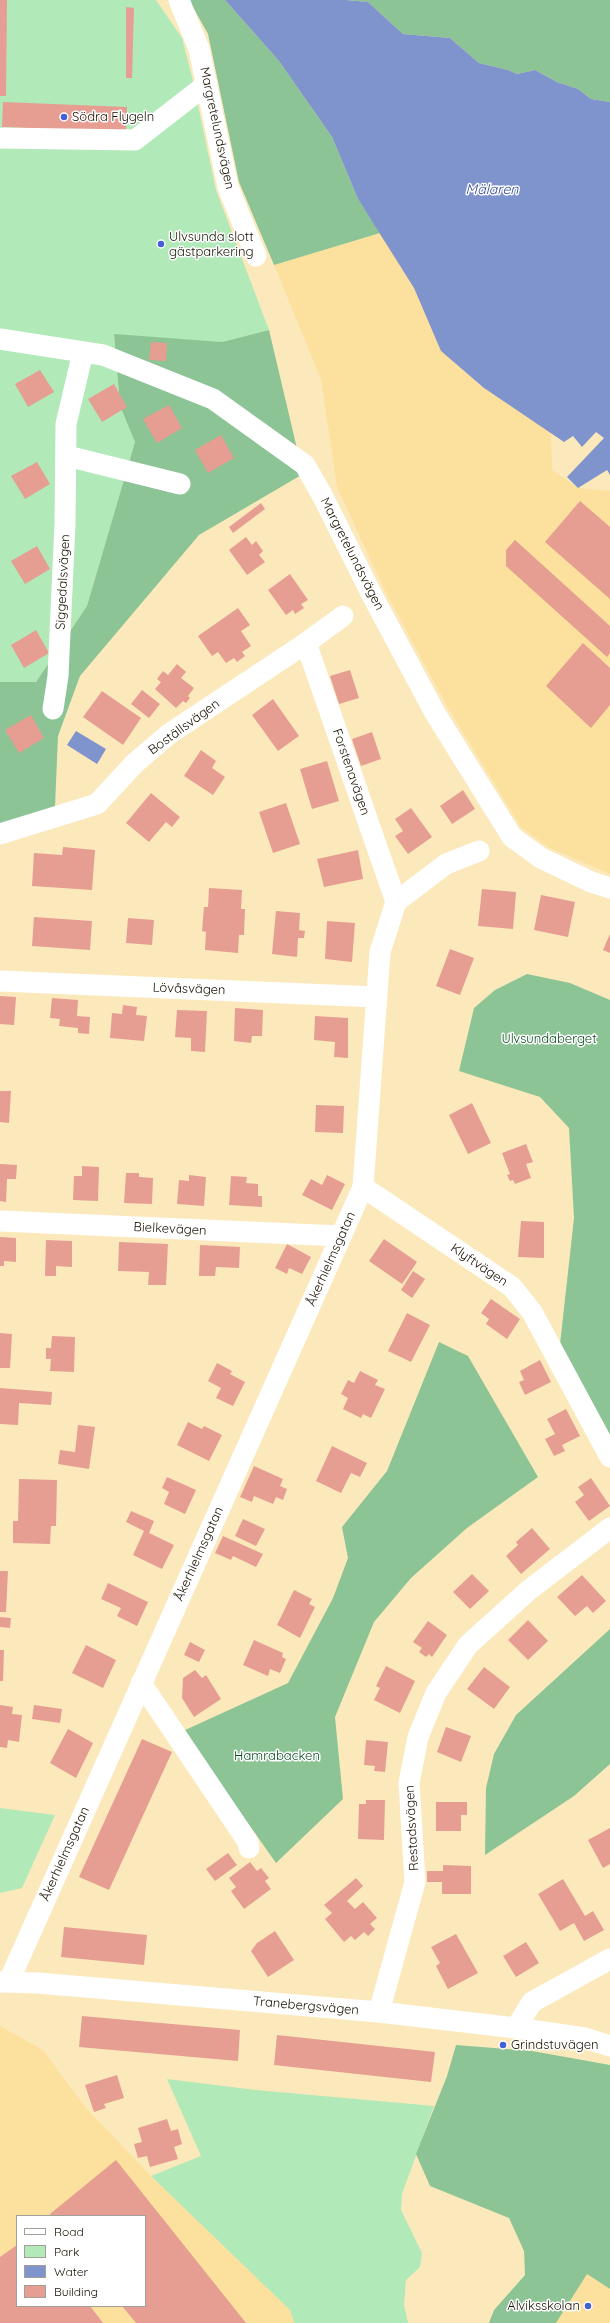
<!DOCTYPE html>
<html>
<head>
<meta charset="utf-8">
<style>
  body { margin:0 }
  #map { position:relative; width:610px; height:2323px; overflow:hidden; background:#fce9bb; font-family:Quicksand,sans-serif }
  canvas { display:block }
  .legend { position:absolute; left:16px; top:2215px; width:130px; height:92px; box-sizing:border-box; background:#fff; border:1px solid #a29f99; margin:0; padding:5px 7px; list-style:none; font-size:12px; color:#170f00 }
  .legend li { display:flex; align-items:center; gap:8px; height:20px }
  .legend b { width:20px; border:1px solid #a29f99 }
</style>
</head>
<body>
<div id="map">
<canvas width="610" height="2323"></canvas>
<ul class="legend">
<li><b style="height:5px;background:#fff"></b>Road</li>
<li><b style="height:11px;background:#b1e9b9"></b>Park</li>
<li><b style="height:11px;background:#7f93cc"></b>Water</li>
<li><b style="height:11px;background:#e69e93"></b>Building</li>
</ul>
</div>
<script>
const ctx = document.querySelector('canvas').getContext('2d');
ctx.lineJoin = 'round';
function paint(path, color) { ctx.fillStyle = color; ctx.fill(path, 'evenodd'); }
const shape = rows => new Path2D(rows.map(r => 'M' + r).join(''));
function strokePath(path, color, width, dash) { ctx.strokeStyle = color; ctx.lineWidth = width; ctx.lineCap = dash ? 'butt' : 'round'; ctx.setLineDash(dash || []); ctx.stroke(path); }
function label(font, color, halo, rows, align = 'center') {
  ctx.font = font + ' Quicksand,sans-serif'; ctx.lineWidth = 3; ctx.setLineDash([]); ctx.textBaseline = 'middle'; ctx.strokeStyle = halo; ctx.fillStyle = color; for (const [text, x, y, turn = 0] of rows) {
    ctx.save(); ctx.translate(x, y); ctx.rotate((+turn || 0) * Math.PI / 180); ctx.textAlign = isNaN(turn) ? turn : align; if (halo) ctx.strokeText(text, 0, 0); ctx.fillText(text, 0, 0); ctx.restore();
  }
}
paint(shape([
  [380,233,414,288,441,351,484,388,551,433,552,470,578,488,610,491,610,874,548,847,521,827,447,706,385,591,337,487,321,379,274,265],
  [0,2026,43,2050,85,2107,151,2176,290,2310,294,2323,0,2323],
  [17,2216,145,2216,145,2306,17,2306],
  [587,2274,610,2289,610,2323,556,2323]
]), '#fbe09e');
paint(shape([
  [0,0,156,0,182,38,192,77,216,190,269,330,222,342,114,335,120,406,135,442,87,606,36,682,0,682],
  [0,1808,55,1815,22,1888,0,1893],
  [167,2079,256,2090,434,2106,402,2194,401,2210,422,2253,420,2267,406,2280,404,2305,408,2323,294,2323,290,2310,151,2176,201,2156]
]), '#b1e9b9');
paint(shape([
  [189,0,225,0,279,61,332,137,358,199,380,233,274,265,239,182,208,34],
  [346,0,610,0,610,102,591,99,578,89,557,82,535,70,517,74,508,70,479,63,450,38,403,34,368,2],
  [269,330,303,474,199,535,80,676,58,736,55,807,0,824,0,682,36,682,87,606,135,442,120,406,114,334,222,342],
  [527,974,570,983,610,1000,610,1435,560,1344,574,1218,569,1128,540,1097,459,1071,474,1008,495,990],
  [439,1342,468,1356,538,1477,467,1528,411,1578,374,1622,335,1717,343,1799,276,1863,183,1731,288,1683,333,1598,348,1558,342,1527,387,1471],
  [610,1629,610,1764,574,1796,485,1855,486,1788,494,1754,516,1715],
  [456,2045,532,2051,610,2065,610,2289,587,2274,556,2323,489,2323,494,2310,525,2275,524,2251,509,2218,430,2186,416,2154,447,2076]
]), '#8cc495');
paint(shape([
  [225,0,346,0,368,2,403,34,450,38,479,63,508,70,517,74,535,70,557,82,578,89,591,99,610,102,610,475,607,470,578,488,567,477,604,438,596,432,582,447,573,436,564,442,484,388,441,351,414,288,358,199,332,137,279,61],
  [76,731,106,749,97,764,67,745]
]), '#7f93cc');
paint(shape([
  [0,0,7,0,6,96,0,96],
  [126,7,134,8,132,78,126,78],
  [3,102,127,107,126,132,2,127],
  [151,342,167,343,166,361,149,360],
  [40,370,54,392,28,407,15,384],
  [114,384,127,407,102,422,88,399],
  [169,405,182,428,157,443,143,419],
  [221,435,234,458,208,473,195,450],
  [37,462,50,484,25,499,11,476],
  [580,501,610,527,610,599,545,542],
  [261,503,265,509,233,533,229,527],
  [246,537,252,545,256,541,263,551,259,555,265,562,247,575,229,550],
  [515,540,610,626,610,653,607,657,506,566,506,550],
  [37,546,50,569,25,584,11,561],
  [290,574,308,600,301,604,304,608,295,614,293,610,286,615,268,590],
  [238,608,250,625,241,631,251,646,242,652,245,656,237,662,234,658,226,663,218,652,212,656,198,636],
  [36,630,49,653,24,668,11,645],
  [583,643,610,668,610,705,591,728,546,686],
  [177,664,186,672,181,678,194,688,188,696,190,698,186,703,183,701,176,708,155,689,161,682,157,679,163,671,168,675],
  [350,670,359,698,339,704,330,676],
  [142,690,160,704,149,718,131,704],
  [102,691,141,718,123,745,83,717],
  [273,699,299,736,278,751,252,715],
  [31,715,44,738,19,753,5,730],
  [372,732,381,759,361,766,352,739],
  [201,750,216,761,212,768,225,777,213,795,184,776],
  [327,761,339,801,312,809,300,769],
  [463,790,475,809,452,824,440,806],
  [151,793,180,817,172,827,166,822,149,842,126,823],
  [286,803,300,844,273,853,259,812],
  [411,808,432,837,408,854,395,836,403,831,395,819],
  [63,847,95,850,92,890,32,886,34,853,62,855],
  [358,850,363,879,324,887,317,859],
  [209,888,242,890,241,909,245,909,244,935,239,935,238,953,205,950,206,932,202,931,204,907,208,907],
  [482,889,516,892,513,929,478,926],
  [541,895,575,902,568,937,534,930],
  [276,911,300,913,299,930,305,931,304,938,298,938,297,957,272,954],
  [34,917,92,921,90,950,32,946],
  [128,918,154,920,152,945,126,943],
  [327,921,355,923,352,962,325,959],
  [610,934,610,953,603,950],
  [450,949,474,958,460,995,436,986],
  [0,996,16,997,14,1025,0,1024],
  [52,998,78,1000,77,1016,90,1017,89,1034,78,1033,78,1028,59,1026,60,1019,50,1018],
  [123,1005,137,1007,136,1015,147,1016,144,1041,110,1038,112,1013,122,1014],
  [235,1008,263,1010,262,1036,252,1036,251,1043,234,1041],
  [177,1010,207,1011,205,1052,191,1051,191,1038,175,1037],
  [315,1016,348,1018,348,1058,334,1057,335,1042,314,1040],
  [0,1091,11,1091,9,1123,0,1122],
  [472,1103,491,1143,468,1154,449,1115],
  [316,1105,344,1106,343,1133,315,1132],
  [526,1144,533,1162,526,1164,531,1178,515,1184,513,1180,510,1181,507,1175,510,1174,502,1153],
  [0,1164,17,1165,16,1179,7,1179,6,1202,0,1201],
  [82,1166,99,1167,98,1201,73,1200,74,1176,82,1176],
  [126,1173,139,1173,139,1177,153,1178,152,1204,124,1203],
  [189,1175,206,1177,204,1206,177,1204,179,1180,189,1181],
  [327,1175,345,1184,332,1210,302,1195,311,1179,322,1185],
  [231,1176,247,1177,246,1183,258,1184,258,1196,262,1196,262,1207,229,1205],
  [521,1221,544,1222,544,1258,518,1257],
  [0,1237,16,1238,16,1262,4,1261,4,1266,0,1266],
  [384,1239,417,1262,402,1284,369,1261],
  [46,1240,72,1241,72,1267,56,1266,56,1276,45,1276],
  [119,1242,168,1244,166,1285,148,1285,149,1272,118,1271],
  [287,1244,311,1257,302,1274,289,1268,287,1274,275,1268],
  [200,1245,240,1247,239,1268,216,1267,215,1276,199,1276],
  [413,1271,425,1279,412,1298,401,1290],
  [491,1299,520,1319,507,1339,486,1324,489,1319,481,1313],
  [407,1313,430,1325,411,1362,388,1351],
  [0,1333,12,1334,10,1368,0,1368],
  [52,1336,75,1337,74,1372,50,1371,51,1359,46,1359,46,1348,51,1348],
  [540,1360,551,1382,525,1395,519,1382,524,1380,520,1371],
  [217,1363,232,1371,230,1374,245,1382,233,1406,216,1398,221,1388,208,1381],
  [360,1371,378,1380,375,1385,385,1389,371,1418,363,1414,361,1418,343,1409,348,1398,341,1394,348,1380,354,1383],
  [0,1388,52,1392,51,1405,19,1403,18,1425,0,1424],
  [566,1409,580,1436,562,1445,565,1451,554,1456,545,1439,555,1434,547,1419],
  [188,1422,202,1429,204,1426,222,1435,209,1461,177,1445],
  [78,1425,95,1427,89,1469,58,1464,60,1450,75,1452],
  [332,1446,367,1463,360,1477,351,1473,341,1493,316,1481],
  [254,1466,283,1479,280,1486,287,1489,283,1500,276,1497,273,1504,254,1496,252,1502,240,1497],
  [167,1477,196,1490,185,1514,164,1504,169,1492,162,1488],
  [591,1478,610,1506,589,1521,575,1502,584,1495,578,1487],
  [19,1479,57,1480,56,1526,51,1526,50,1544,13,1543,13,1521,18,1521],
  [131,1511,154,1521,149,1533,174,1545,162,1569,133,1555,144,1531,126,1522],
  [243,1519,265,1529,256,1546,235,1536],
  [532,1528,550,1549,521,1574,506,1556,518,1545,516,1542],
  [223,1536,263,1554,256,1567,233,1556,231,1560,215,1553],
  [0,1571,8,1571,6,1612,0,1612],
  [472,1574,489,1591,470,1609,453,1592],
  [582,1575,606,1601,593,1613,587,1606,575,1616,557,1597],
  [108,1583,148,1602,137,1626,117,1616,121,1608,101,1599],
  [294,1590,312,1599,309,1604,315,1607,300,1638,277,1625],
  [0,1617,11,1618,10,1628,0,1627],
  [528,1620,548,1641,528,1660,508,1640],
  [428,1621,447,1635,432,1657,429,1654,426,1657,419,1652,422,1648,413,1642],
  [254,1640,283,1653,282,1657,286,1659,280,1673,270,1669,268,1676,243,1665],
  [190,1642,205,1650,199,1662,184,1655],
  [86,1645,116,1660,103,1688,72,1673],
  [0,1650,4,1650,3,1681,0,1681],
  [386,1666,415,1681,400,1713,374,1700,380,1688,376,1686],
  [484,1667,510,1687,494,1709,467,1689],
  [195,1670,202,1678,206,1675,221,1699,194,1717,182,1698,183,1678],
  [0,1705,13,1707,12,1714,22,1715,19,1742,8,1740,7,1748,0,1747],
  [34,1705,62,1709,60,1723,32,1719],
  [446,1727,471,1736,461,1762,437,1752],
  [68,1729,93,1743,76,1778,50,1763],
  [142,1739,172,1752,109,1890,79,1877],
  [366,1740,388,1742,385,1772,374,1771,375,1766,364,1765],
  [366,1800,385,1800,384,1840,358,1839,359,1804,366,1804],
  [436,1802,467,1802,467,1815,461,1815,461,1831,436,1831],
  [610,1828,610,1864,603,1868,588,1840],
  [228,1853,237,1865,215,1881,206,1869],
  [250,1862,257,1871,261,1868,269,1878,265,1881,271,1889,244,1909,231,1891,236,1887,229,1878],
  [443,1865,471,1866,471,1894,442,1894,442,1882,427,1882,427,1871,443,1871],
  [356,1878,363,1886,347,1901,355,1909,363,1902,377,1918,370,1924,375,1929,368,1936,364,1932,355,1940,351,1936,344,1942,325,1919,332,1913,324,1905],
  [563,1879,585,1916,593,1911,604,1930,584,1941,574,1923,560,1931,538,1894],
  [64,1927,147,1935,144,1965,61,1957],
  [275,1931,294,1960,268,1977,251,1951,257,1943],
  [456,1934,478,1973,448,1989,436,1966,440,1963,431,1947],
  [526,1942,539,1963,516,1977,503,1956],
  [82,2016,240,2030,238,2061,79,2047],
  [277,2035,435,2052,431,2082,274,2065],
  [117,2075,124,2098,104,2104,106,2108,94,2112,85,2085],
  [167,2119,171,2131,178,2129,182,2144,174,2147,178,2159,150,2167,147,2156,138,2158,134,2144,142,2142,138,2128],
  [116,2160,246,2323,136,2323,122,2306,145,2306,145,2216,51,2216,50,2214],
  [17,2245,17,2306,90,2306,103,2323,0,2323,0,2257]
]), '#e69e93');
strokePath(shape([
  [179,0,199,49,228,187,256,256],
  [0,138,135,140,207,84],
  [0,339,103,355,213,399,305,465,322,495,373,597,435,713,512,837,541,858,591,882,610,888],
  [67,456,180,484],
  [306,643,396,902],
  [53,709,58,676,65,524,66,424,83,352],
  [0,834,97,804,135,763,169,734,306,643,343,616],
  [0,981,377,997],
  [363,1187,512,1287,532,1312,610,1457],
  [0,1221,341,1236],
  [141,1683,248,1842,249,1848],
  [9,1981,363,1187,380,952,396,902,446,864,479,851],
  [0,1982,38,1983,379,2012,516,2028,585,2038,610,2046],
  [379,2012,415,1882,409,1783,418,1737,436,1693,468,1645,529,1590,610,1528],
  [516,2028,532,2002,610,1959]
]), '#fff', 21);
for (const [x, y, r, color] of [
  [64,117,4,"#4461d4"],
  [161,244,4,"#4461d4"],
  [503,2045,4,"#4461d4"],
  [588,2306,4,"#4461d4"]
]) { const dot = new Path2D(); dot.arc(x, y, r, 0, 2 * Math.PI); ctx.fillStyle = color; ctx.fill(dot); strokePath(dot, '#fff', 1.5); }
label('13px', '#170f00', '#fff', [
  ["Södra Flygeln",72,117],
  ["Ulvsunda slott",169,237],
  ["gästparkering",169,252],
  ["Grindstuvägen",511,2045],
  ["Alviksskolan",580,2306,"right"]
], 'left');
label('13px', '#170f00', '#fff', [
  ["Margretelundsvägen",217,128,78],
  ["Margretelundsvägen",352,554,63],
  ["Siggedalsvägen",63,582,-87],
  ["Boställsvägen",184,727,-36],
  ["Forstenavägen",351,772,71],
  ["Lövåsvägen",189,989,2],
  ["Bielkevägen",170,1229,3],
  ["Åkerhielmsgatan",331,1259,-66],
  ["Klyftvägen",479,1265,34],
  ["Åkerhielmsgatan",199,1554,-66],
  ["Restadsvägen",412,1828,-93],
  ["Åkerhielmsgatan",65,1854,-66],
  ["Tranebergsvägen",306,2006,5]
]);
label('13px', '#08481d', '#fff', [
  ["Ulvsundaberget",549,1039],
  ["Hamrabacken",277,1756]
]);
label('italic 14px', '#354990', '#fff', [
  ["Mälaren",492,190]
]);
</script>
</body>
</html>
